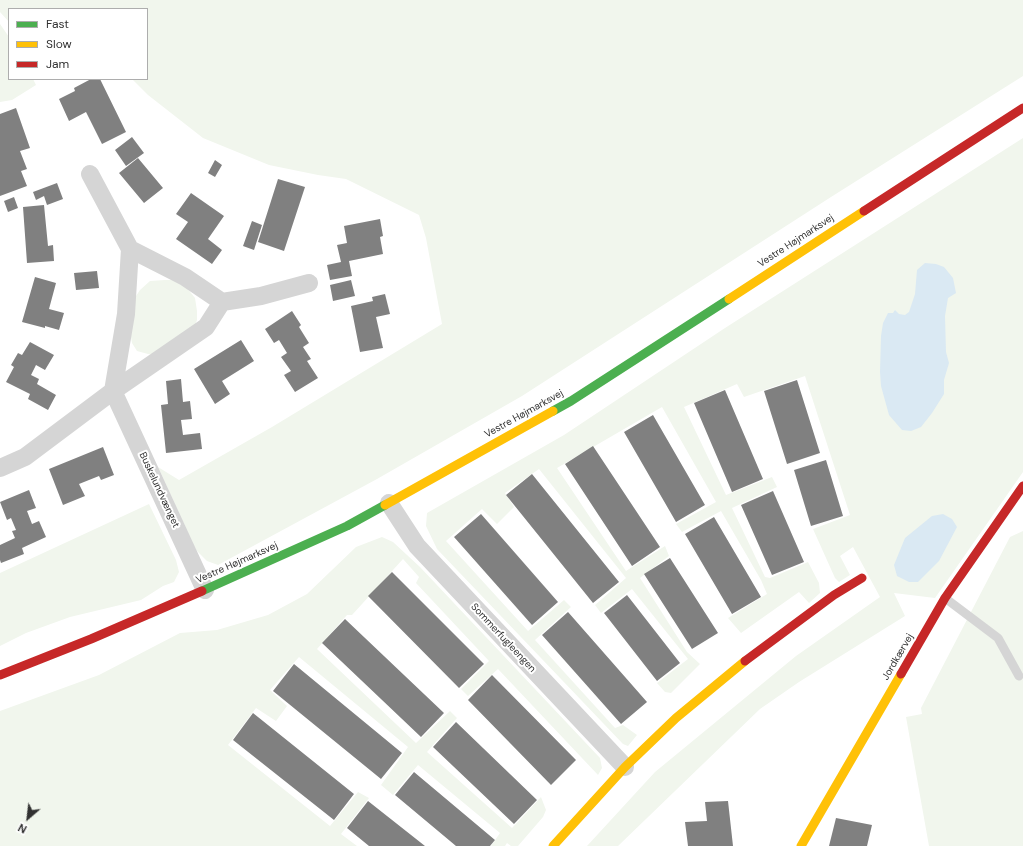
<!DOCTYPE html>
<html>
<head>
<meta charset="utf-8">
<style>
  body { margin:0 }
  #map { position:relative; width:1023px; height:846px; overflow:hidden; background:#fff; font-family:"DM Sans",sans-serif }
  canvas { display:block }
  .legend { position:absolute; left:8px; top:8px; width:140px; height:72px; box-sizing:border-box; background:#fff; border:1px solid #adadad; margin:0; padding:5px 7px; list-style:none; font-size:12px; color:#313131 }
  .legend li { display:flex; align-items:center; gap:8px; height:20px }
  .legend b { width:20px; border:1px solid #adadad }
  .north { position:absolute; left:8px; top:798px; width:40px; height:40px; -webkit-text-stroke:3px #fff; paint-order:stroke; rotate:208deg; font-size:11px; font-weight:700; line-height:16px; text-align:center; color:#313131 }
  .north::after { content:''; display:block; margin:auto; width:14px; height:18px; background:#313131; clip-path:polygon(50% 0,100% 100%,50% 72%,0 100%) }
</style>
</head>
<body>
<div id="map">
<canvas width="1023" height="846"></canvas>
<ul class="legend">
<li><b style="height:5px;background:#4caf50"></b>Fast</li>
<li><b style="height:5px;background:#ffc107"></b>Slow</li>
<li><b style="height:5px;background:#c62828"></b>Jam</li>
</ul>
<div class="north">N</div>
</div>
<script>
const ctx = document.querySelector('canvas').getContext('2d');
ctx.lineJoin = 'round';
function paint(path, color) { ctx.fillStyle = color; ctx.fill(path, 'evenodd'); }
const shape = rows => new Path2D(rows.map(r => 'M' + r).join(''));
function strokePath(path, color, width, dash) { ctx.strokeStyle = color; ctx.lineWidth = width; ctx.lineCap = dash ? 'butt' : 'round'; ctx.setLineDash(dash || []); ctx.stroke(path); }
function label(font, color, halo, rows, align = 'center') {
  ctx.font = font + ' "DM Sans",sans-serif'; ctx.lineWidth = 4; ctx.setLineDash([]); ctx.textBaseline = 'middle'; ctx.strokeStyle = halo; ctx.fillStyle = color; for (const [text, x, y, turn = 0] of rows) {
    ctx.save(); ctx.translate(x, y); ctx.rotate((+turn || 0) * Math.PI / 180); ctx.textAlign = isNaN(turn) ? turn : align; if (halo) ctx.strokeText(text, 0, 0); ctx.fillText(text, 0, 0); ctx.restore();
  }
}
paint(shape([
  [0,0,1023,0,1023,76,831,197,522,396,377,479,218,565,207,561,196,550,158,467,179,480,272,427,442,324,426,238,419,215,346,179,318,175,269,165,203,138,148,95,132,79,147,79,147,9,9,9,9,22,0,12],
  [0,24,9,37,9,79,33,79,36,85,12,100,0,102],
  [1023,138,1023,472,935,598,894,593,905,616,799,682,760,709,618,846,587,846,655,772,796,656,880,597,853,547,840,556,850,575,839,582,835,578,813,529,850,515,805,376,744,397,737,384,684,407,726,495,772,477,777,487,732,508,765,577,770,578,808,562,819,583,820,593,809,603,799,592,741,633,728,618,767,594,761,580,721,511,682,532,676,524,716,502,662,407,557,468,626,571,665,546,669,556,640,578,687,652,700,664,671,693,665,692,657,683,688,659,632,589,601,613,595,605,626,578,539,469,505,493,514,507,497,524,482,509,446,541,528,631,564,600,571,607,535,640,615,728,623,725,637,735,628,746,623,744,437,549,426,526,427,513,564,435,725,328],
  [165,280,173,280,187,288,195,298,197,311,197,320,193,330,157,355,148,354,137,351,132,343,130,332,134,299,140,290,150,281],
  [149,504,176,560,179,572,174,582,163,586,141,600,70,617,26,633,0,646,0,573],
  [1023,531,1023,846,929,846,906,717,922,714,921,708,1010,537],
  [382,537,393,542,420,567,600,758,602,768,598,775,498,669,468,696,461,689,489,661,416,583,419,577,403,559,352,615,347,615,317,649,416,743,450,711,457,718,427,752,512,828,541,797,546,810,543,817,518,846,511,846,507,843,505,846,491,846,500,833,418,765,393,795,381,785,408,747,299,657,270,690,287,706,276,721,256,708,228,745,330,826,358,792,369,798,341,834,357,846,0,846,0,711,99,675,180,633,217,630,268,615,307,594,356,547]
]), '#f1f6ed');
paint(shape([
  [925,263,936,264,944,267,953,278,956,293,948,298,945,316,946,352,949,363,944,380,944,394,932,413,921,427,911,431,902,430,889,415,881,386,880,372,881,336,883,323,888,313,893,313,895,310,899,314,905,315,909,312,915,294,917,270],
  [943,514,952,519,957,527,939,561,918,582,909,582,897,576,894,565,905,538,932,516]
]), '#dae9f3');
paint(shape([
  [91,79,100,79,126,132,102,144,86,112,69,121,59,99,75,91,74,88],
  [16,108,30,148,20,151,27,169,21,171,27,186,0,196,0,114],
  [132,137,144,153,126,166,115,150],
  [138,158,163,188,144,203,119,173],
  [215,160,222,165,215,177,208,173],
  [278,179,305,187,284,251,258,242],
  [57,183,63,199,47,205,44,196,36,200,33,192],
  [191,193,224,216,208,239,222,250,212,264,176,239,188,222,176,214],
  [14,197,18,208,8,212,4,201],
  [44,205,48,246,53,245,54,261,27,263,23,207],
  [380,219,383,236,380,237,383,254,349,261,352,276,330,280,327,265,341,262,337,245,347,243,344,226],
  [252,221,262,225,254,250,243,246],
  [97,271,99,288,76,290,74,273],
  [35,277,56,283,49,309,64,313,59,330,45,326,45,328,22,322],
  [351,280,355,296,333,301,330,285],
  [385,294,390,314,376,317,383,348,360,352,351,306,373,301,372,297],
  [292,311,301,325,299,327,309,343,303,347,311,359,307,361,318,378,295,392,284,375,291,371,281,357,287,353,279,340,274,343,265,329],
  [241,340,254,361,222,381,230,394,215,404,194,369],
  [30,342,54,355,45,370,36,365,31,375,39,379,37,384,56,395,48,410,28,399,30,394,6,382,14,367,11,365,18,353,22,355],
  [181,379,183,402,190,401,192,419,181,420,183,435,200,433,202,449,166,453,161,405,168,404,166,381],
  [797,380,820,453,787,464,764,391],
  [725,390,763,479,732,492,694,403],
  [653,415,705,505,676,522,624,432],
  [593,446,660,547,632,566,565,464],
  [103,447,114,475,101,480,99,476,79,484,85,496,63,505,49,469],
  [826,460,843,516,811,526,794,470],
  [532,474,619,582,593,603,506,495],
  [29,490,36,508,27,511,32,524,39,521,46,537,22,548,24,554,1,563,0,560,0,545,15,538,12,531,16,530,11,518,7,520,0,502],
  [773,491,804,562,772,575,741,505],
  [481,514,558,602,532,625,454,537],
  [714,517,761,597,732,614,685,534],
  [670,558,718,633,692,649,644,574],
  [392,572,484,664,459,688,368,596],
  [627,595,680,663,657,681,604,613],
  [568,612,647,702,621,724,542,635],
  [345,619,444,713,421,737,322,643],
  [294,664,402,753,381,779,273,691],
  [492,675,576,760,551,785,468,700],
  [253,713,354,794,334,820,233,740],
  [456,722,537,800,514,824,433,747],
  [414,772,495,840,490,846,456,846,395,795],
  [368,801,425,846,369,846,347,828],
  [728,801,733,846,688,846,685,822,707,821,705,802],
  [836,818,872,825,867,846,829,846]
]), '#808080');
strokePath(shape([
  [945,598,998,638,1019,676]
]), '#d5d5d5', 9);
strokePath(shape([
  [90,174,130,249,185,277,222,302],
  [130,249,126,314,113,391,205,590],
  [0,468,25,457,113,391,206,327,222,302,261,296,309,283],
  [389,503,417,546,625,767]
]), '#d5d5d5', 18);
strokePath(shape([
  [553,411,571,401,729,299],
  [202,591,347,526,385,505]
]), '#4caf50', 9);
strokePath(shape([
  [729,299,864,211],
  [385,505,553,411],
  [553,846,625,767,676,718,745,661],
  [801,846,901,674]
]), '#ffc107', 9);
strokePath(shape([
  [864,211,1023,108],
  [745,661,834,595,862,578],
  [901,674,945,598,1023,486],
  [0,675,91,639,202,591]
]), '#c62828', 9);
label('10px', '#313131', '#fff', [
  ["Vestre Højmarksvej",796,241,-33],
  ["Vestre Højmarksvej",524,414,-29],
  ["Buskelundvænget",159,490,65],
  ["Vestre Højmarksvej",237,563,-24],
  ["Sommerfugleengen",503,638,47],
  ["Jordkærvej",898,657,-60]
]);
</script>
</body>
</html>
